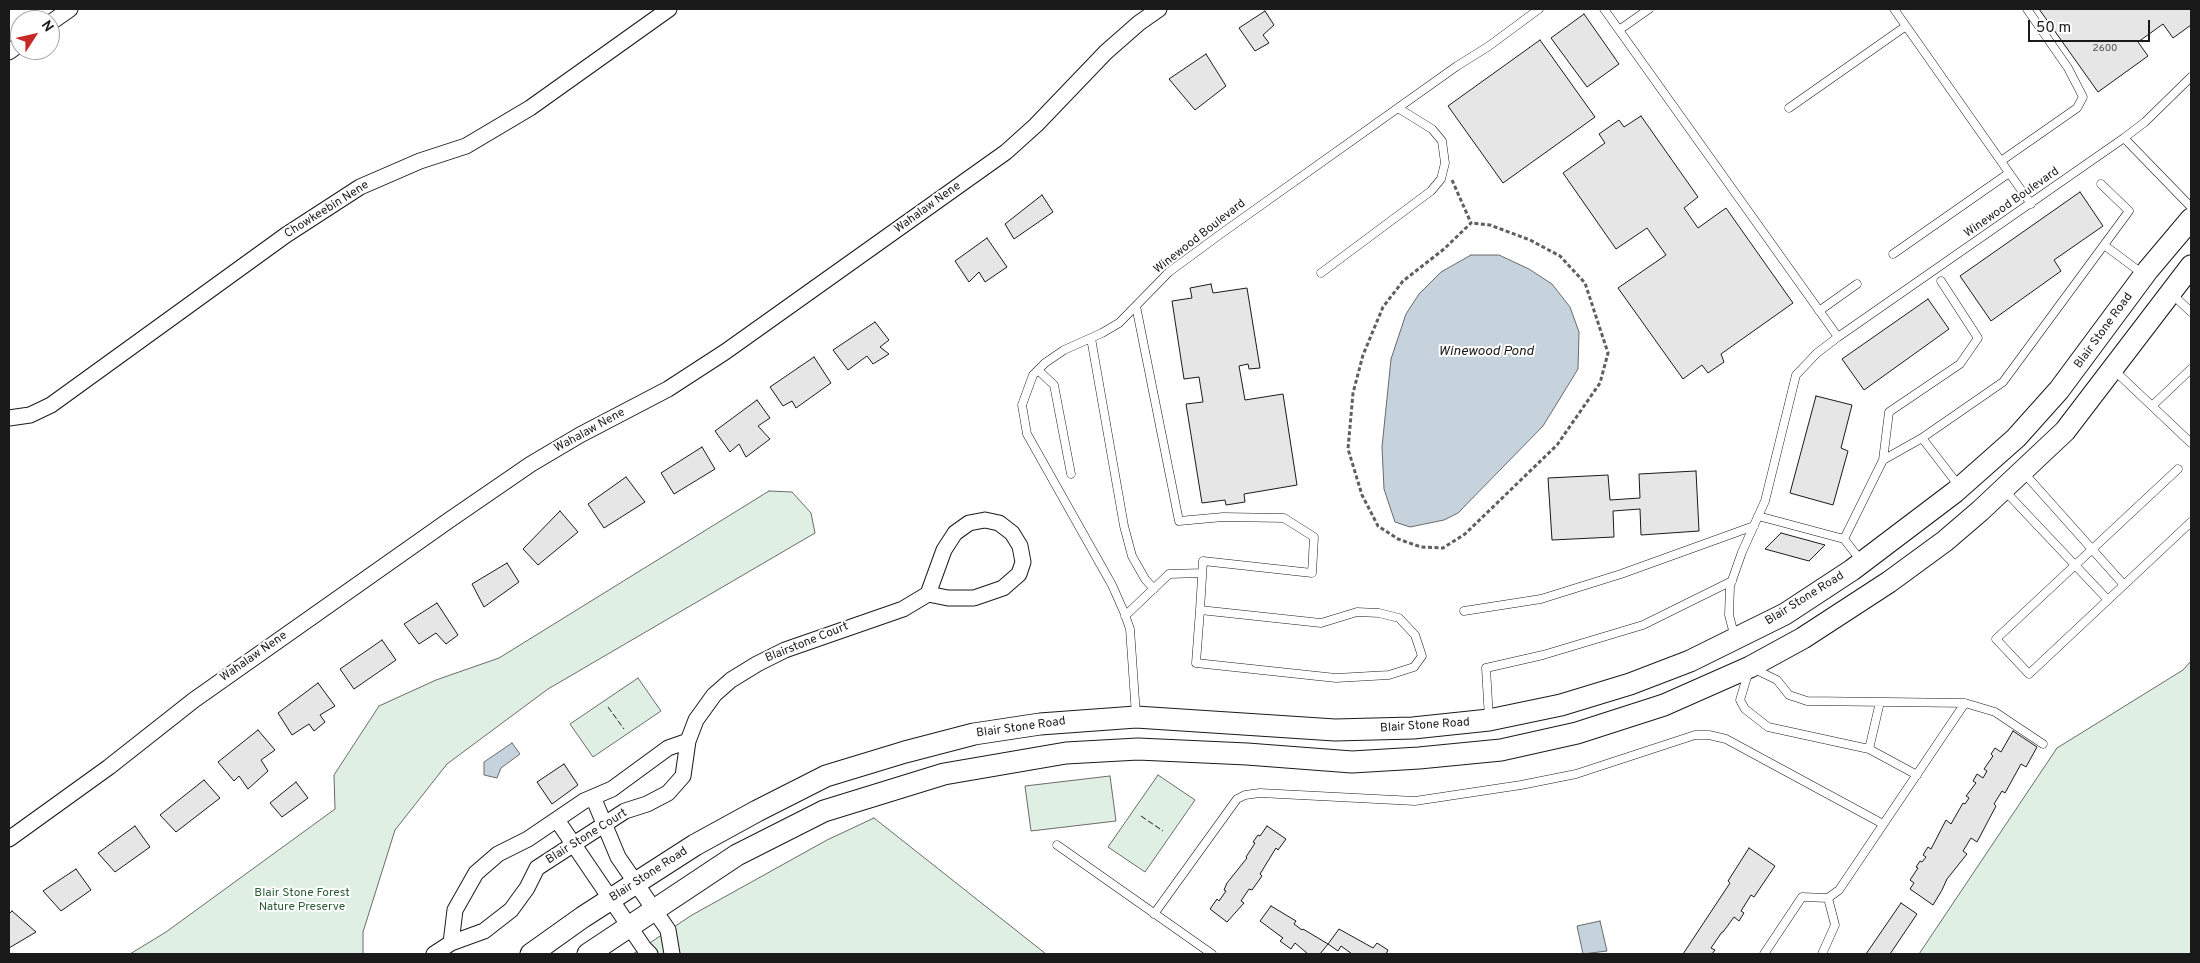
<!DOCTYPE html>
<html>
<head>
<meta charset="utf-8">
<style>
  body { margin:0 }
  #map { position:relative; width:2200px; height:963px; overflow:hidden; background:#fff; font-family:Overpass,sans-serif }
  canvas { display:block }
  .frame { position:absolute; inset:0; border:10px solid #1a1a1a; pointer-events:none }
  .north { position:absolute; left:10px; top:10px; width:50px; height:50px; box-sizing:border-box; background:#fff; border:1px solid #a3a3a3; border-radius:50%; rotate:55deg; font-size:14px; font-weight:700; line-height:20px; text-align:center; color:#1a1a1a }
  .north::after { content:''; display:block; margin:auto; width:18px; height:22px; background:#c62828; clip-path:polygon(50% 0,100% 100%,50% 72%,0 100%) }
  .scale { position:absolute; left:2028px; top:20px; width:122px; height:22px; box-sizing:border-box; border:2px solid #1a1a1a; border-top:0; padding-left:6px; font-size:15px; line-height:18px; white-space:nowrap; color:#1a1a1a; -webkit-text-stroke:4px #fff; paint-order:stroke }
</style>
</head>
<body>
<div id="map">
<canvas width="2200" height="963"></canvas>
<div class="frame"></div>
<div class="north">N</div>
<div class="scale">50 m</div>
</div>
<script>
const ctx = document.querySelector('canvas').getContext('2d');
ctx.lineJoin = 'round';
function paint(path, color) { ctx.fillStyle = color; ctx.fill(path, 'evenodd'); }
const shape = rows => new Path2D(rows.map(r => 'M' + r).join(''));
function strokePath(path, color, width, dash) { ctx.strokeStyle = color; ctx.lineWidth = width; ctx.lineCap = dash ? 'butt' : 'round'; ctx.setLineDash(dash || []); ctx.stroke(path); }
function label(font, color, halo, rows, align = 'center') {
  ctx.font = font + ' Overpass,sans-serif'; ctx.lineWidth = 4; ctx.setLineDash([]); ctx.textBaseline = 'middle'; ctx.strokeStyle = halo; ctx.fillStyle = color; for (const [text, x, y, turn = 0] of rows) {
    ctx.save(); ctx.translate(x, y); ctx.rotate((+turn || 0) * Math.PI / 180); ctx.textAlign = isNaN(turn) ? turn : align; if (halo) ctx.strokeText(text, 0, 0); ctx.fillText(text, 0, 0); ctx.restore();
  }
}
const green = shape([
  [769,491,792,492,811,513,815,533,548,689,447,764,395,830,363,932,363,954,130,954,166,932,335,809,334,775,379,706,436,680,499,658,769,491],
  [2191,661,2191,954,1919,954,2057,748,2183,670,2191,661],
  [638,678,661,711,593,757,570,724,638,678],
  [1158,775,1195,800,1145,872,1108,847,1158,775],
  [1110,776,1116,821,1031,831,1025,786,1110,776],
  [874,818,1046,954,633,954,692,915,827,840,874,818]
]);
paint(green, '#e0efe3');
strokePath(green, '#6a6a6a', 1);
const water = shape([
  [1471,255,1499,255,1529,269,1552,284,1570,307,1579,332,1578,369,1543,426,1458,513,1444,520,1410,527,1395,522,1384,489,1382,447,1391,359,1406,314,1419,294,1441,272,1471,255],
  [512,743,520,754,501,768,497,778,484,775,484,762,512,743],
  [1600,921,1607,951,1583,954,1577,926,1600,921]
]);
paint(water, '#c6d2dc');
strokePath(water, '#6a6a6a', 1);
const building = shape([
  [2039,9,2191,9,2191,25,2173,38,2163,24,2138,42,2148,56,2098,92,2039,9],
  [1265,11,1274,25,1263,35,1269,43,1255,51,1239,28,1265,11],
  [1584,14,1619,64,1587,87,1551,38,1584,14],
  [1540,40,1595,117,1503,183,1448,106,1540,40],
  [1206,54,1226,86,1195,110,1169,79,1206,54],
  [1641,116,1698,197,1684,208,1698,228,1726,208,1793,303,1721,354,1724,362,1708,373,1702,365,1683,379,1618,288,1666,255,1647,228,1616,249,1563,173,1605,143,1599,134,1619,120,1624,127,1641,116],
  [2080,192,2103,226,2054,260,2061,271,1991,321,1960,276,2080,192],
  [1042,195,1053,212,1014,239,1005,224,1042,195],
  [987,238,1007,267,985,282,979,272,969,282,955,261,987,238],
  [1211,284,1213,293,1247,288,1260,368,1249,369,1248,364,1239,366,1245,400,1283,394,1297,485,1244,494,1245,502,1226,505,1225,500,1202,503,1186,404,1203,402,1199,377,1184,379,1172,301,1192,298,1190,288,1211,284],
  [1928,299,1949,329,1864,390,1842,359,1928,299],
  [875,322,889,340,880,347,889,354,873,364,867,356,848,370,833,350,875,322],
  [814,357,831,383,796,408,792,401,783,406,770,387,814,357],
  [1816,396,1852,405,1841,448,1848,451,1833,505,1790,493,1816,396],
  [757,400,770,418,758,426,770,439,746,457,739,444,730,452,715,431,757,400],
  [702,447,715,469,674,494,661,473,702,447],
  [1696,471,1699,531,1641,535,1640,509,1613,511,1614,537,1552,540,1548,478,1608,475,1610,500,1640,498,1639,474,1696,471],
  [626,477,645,502,604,528,588,504,626,477],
  [560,511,578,532,538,565,523,549,560,511],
  [1781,533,1825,545,1809,561,1765,549,1781,533],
  [507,563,519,582,484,607,472,584,507,563],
  [437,603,458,635,446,644,436,633,419,644,404,624,437,603],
  [382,640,396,660,354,689,340,669,382,640],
  [318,683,335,706,320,715,325,722,314,731,309,724,292,735,278,713,318,683],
  [258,730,275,750,261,760,268,771,248,789,239,776,234,781,218,762,258,730],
  [2013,731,2037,747,2026,767,2021,764,2005,793,2002,791,1994,804,1996,806,1977,842,1971,838,1963,851,1967,854,1947,879,1942,890,1933,905,1910,889,1914,883,1910,880,1918,868,1916,867,1920,861,1922,862,1926,857,1923,855,1928,847,1931,849,1946,820,1951,824,1963,803,1965,804,1969,798,1966,796,1976,783,1973,781,1977,774,1983,778,1987,771,1984,769,1993,756,1991,754,1995,748,2001,752,2013,731],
  [564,764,578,785,552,804,537,782,564,764],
  [204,780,220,798,176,832,160,815,204,780],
  [296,782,308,798,282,817,270,803,296,782],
  [135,826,150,847,115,872,98,853,135,826],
  [1267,826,1286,839,1278,850,1276,848,1260,874,1262,876,1252,890,1249,889,1241,901,1244,903,1227,922,1210,909,1217,899,1219,901,1226,891,1224,890,1227,883,1247,858,1246,857,1255,843,1253,842,1258,835,1260,836,1267,826],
  [1749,848,1775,866,1754,897,1751,895,1741,911,1744,913,1739,921,1734,917,1723,932,1722,932,1711,948,1715,950,1712,954,1683,954,1730,883,1728,881,1749,848],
  [76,869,91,890,61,911,43,891,76,869],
  [1901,903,1917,914,1890,954,1866,954,1901,903],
  [1271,906,1296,921,1294,924,1302,930,1303,929,1328,944,1339,929,1373,948,1377,943,1388,950,1386,954,1352,954,1341,946,1338,951,1328,944,1320,954,1308,954,1295,943,1291,949,1280,941,1283,938,1260,921,1271,906],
  [12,911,36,932,9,948,9,914,12,911]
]);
paint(building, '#e6e6e6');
strokePath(building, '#1a1a1a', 1);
const lane = shape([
  [1604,9,1838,337],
  [1894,9,2031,204],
  [1619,30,1649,9],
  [1789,108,1906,26],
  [2124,138,2191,207],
  [2001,161,2077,108,2083,97,2068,68,2027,9],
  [2104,245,2143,274],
  [1893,254,2009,173],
  [1321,273,1431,191,1441,179,1445,163,1442,141,1432,129,1398,108],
  [2172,294,2191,312],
  [1136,306,1179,521,1223,517,1284,518,1314,537,1312,573,1203,561,1200,610,1196,663,1336,678,1389,675,1414,667,1422,656,1415,635,1399,618,1379,613,1357,612,1321,623,1200,610],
  [1819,311,1857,284],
  [1091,338,1124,526,1132,556,1145,579,1154,589],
  [1038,370,1054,385,1071,474],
  [2114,370,2191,443],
  [2152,406,2191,369],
  [1922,438,1959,486],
  [1883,460,1889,412,1960,364,1978,338,1941,281],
  [2178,469,1996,639,2029,674,2191,522],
  [2024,473,2124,585],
  [2004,490,2108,600],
  [1758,516,1844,539,1862,562],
  [1844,539,1883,460,1922,438,2003,382,2129,211,2101,184],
  [1464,611,1541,599,1621,574,1754,526],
  [1125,616,1169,574,1202,573],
  [1735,638,1729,615,1730,586,1742,552,1765,501,1796,375,1817,353,1838,337,2124,138,2145,122,2191,77],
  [1136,715,1130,629,1124,612,1112,585,1027,434,1022,405,1033,375,1045,363,1064,350,1102,333,1119,323,1169,272,1222,233,1457,66,1489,46,1539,9],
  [1489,719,1486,668,1543,655,1643,625,1732,581],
  [1869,749,1880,702],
  [1917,775,1869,749,1768,727,1745,709,1740,700,1750,667,1777,680,1789,695,1807,701,1965,703,1995,712,2043,744],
  [1057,845,1212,954],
  [1154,914,1237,799,1245,795,1260,793,1415,801,1521,785,1576,774,1695,735,1709,735,1726,739,1883,824],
  [1764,954,1802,897,1828,898,1839,890,1965,703],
  [1822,954,1835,925,1828,898]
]);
const street = shape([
  [50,23,70,9],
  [9,52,20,44],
  [9,418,30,415,51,405,286,235,360,187,420,161,466,146,530,108,669,9],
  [593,797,618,857,668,930,672,954],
  [557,820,644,948,650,954],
  [9,839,109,767,194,700,448,521,531,464,580,435,668,389,725,352,1006,152,1036,125,1106,52,1139,23,1159,9],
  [451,943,455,910,476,873,498,854,528,839,584,801,612,789,668,748,688,741],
  [434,954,451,943,484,931,511,910,527,888,537,868,625,811,647,804,668,793,683,776,688,741,696,720,714,695,731,680,757,664,785,650,903,609,928,594,948,598,974,598,1003,588,1019,574,1023,562,1020,546,1012,533,999,523,985,520,969,523,955,533,944,550,928,594]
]);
const secondary = shape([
  [531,954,583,917,695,845,757,811,826,776,905,752,974,734,1040,724,1136,717,1335,730,1413,728,1489,720,1561,705,1630,684,1690,661,1785,614,1852,570,1955,492,2016,438,2059,390,2148,270,2191,219],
  [588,954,737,855,824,811,944,774,1066,753,1138,749,1247,754,1352,762,1419,758,1501,750,1577,733,1664,705,1750,667,1803,638,1889,582,1945,541,1980,511,2065,431,2191,266]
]);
strokePath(lane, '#1a1a1a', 9);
strokePath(street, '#1a1a1a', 17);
strokePath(secondary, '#1a1a1a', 23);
strokePath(shape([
  [1452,180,1471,223,1444,249,1403,281,1383,307,1363,355,1353,393,1348,449,1362,495,1378,526,1398,539,1421,547,1443,548,1465,534,1557,445,1600,383,1608,353,1585,283,1560,256,1530,240,1490,225,1471,223]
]), '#5f5f5f', 3, [4, 2.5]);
strokePath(lane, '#fff', 8);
strokePath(street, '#fff', 15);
strokePath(secondary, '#fff', 21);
strokePath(shape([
  [608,707,624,729],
  [1141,816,1163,831]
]), '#1a1a1a', 1, [6, 2.5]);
label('10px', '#4d4d4d', null, [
  ["2600",2105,49]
]);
label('12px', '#1a1a1a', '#fff', [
  ["Winewood Boulevard",2012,203,-35],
  ["Wahalaw Nene",928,208,-36],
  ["Chowkeebin Nene",327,210,-32],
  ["Winewood Boulevard",1200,237,-38],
  ["Blair Stone Road",2104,331,-54],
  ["Wahalaw Nene",590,431,-29],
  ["Blair Stone Road",1805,599,-32],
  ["Blairstone Court",807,643,-22],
  ["Wahalaw Nene",254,657,-35],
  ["Blair Stone Road",1425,726,-4],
  ["Blair Stone Road",1021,728,-8],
  ["Blair Stone Court",587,837,-32],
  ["Blair Stone Road",649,875,-33]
]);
label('12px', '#2b5a34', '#fff', [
  ["Blair Stone Forest",302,894],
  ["Nature Preserve",302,908]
]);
label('italic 14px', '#1a1a1a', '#fff', [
  ["Winewood Pond",1486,352]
]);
</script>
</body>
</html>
